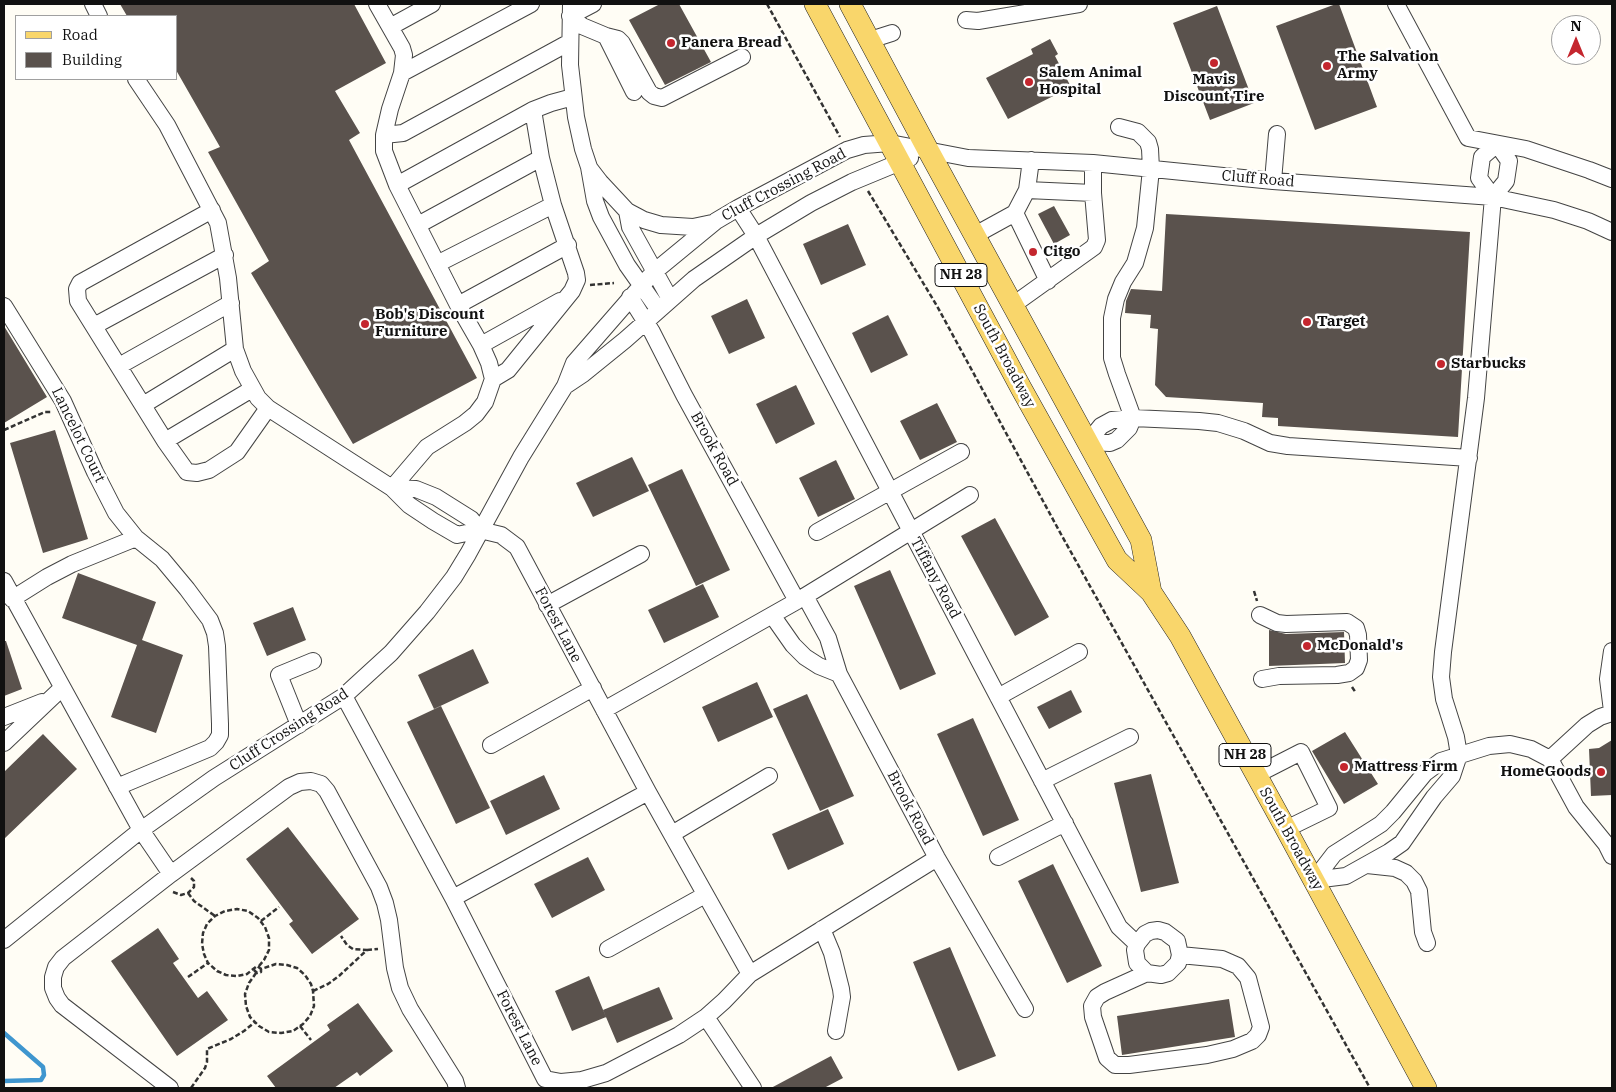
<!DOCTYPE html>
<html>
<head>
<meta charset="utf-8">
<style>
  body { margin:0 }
  #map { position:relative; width:1616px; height:1092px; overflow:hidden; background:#fffdf5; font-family:"IBM Plex Serif",serif }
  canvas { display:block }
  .frame { position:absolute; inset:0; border:5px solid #111; pointer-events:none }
  .legend { position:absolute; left:15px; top:15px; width:162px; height:65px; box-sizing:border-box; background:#fff; border:1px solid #a0a0a0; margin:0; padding:6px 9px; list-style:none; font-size:15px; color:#111 }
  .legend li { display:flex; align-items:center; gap:10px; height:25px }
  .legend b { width:25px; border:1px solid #a0a0a0 }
  .north { position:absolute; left:1551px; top:15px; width:50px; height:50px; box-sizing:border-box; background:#fff; border:1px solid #a0a0a0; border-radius:50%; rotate:0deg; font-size:14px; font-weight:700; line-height:20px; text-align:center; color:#111 }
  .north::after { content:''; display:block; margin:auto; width:18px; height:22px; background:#c4262e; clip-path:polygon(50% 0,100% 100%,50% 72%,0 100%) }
</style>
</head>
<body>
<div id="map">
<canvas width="1616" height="1092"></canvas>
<div class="frame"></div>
<ul class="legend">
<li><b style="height:6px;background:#f9d66b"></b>Road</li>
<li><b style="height:14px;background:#5a524d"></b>Building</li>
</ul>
<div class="north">N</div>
</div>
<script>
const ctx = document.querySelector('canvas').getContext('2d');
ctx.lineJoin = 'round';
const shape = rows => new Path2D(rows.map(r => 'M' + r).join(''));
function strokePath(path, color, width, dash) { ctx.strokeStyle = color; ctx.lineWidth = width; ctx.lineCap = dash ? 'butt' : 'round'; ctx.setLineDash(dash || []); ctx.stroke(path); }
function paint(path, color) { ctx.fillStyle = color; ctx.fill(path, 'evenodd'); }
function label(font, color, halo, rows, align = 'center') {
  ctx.font = font + ' "IBM Plex Serif",serif'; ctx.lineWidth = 5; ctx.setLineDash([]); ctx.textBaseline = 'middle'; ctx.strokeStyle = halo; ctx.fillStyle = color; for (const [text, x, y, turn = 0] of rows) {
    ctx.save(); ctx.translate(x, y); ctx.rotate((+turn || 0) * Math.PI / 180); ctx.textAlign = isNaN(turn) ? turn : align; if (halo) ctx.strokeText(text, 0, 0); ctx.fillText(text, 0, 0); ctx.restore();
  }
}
strokePath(shape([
  [4,1033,43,1067,44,1075,41,1080,4,1081]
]), '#3f96cf', 4.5);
paint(shape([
  [120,4,354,4,386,63,335,91,360,133,349,140,477,378,353,444,251,273,269,261,208,152,220,147,176,70,176,16,127,16],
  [660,4,679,4,711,62,665,85,629,20],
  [1336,4,1339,4,1377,107,1315,130,1276,26],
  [1217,6,1254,103,1210,120,1173,23],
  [1050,39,1058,54,1055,56,1071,87,1008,119,986,78,1033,54,1031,49],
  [1054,206,1070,235,1054,244,1038,214],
  [1166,214,1470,232,1458,437,1278,426,1278,418,1262,417,1263,403,1166,397,1155,385,1158,329,1150,328,1151,315,1125,313,1126,301,1131,289,1162,291],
  [848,224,866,265,821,285,803,244],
  [747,299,765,338,729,354,711,316],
  [888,315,908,355,871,373,852,333],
  [4,326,47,397,4,423],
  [796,385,815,424,776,444,756,404],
  [937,403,957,442,920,460,900,421],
  [55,430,88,539,43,553,10,443],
  [632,457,649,491,593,517,576,483],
  [836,460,855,499,818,517,799,478],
  [682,469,730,570,696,586,648,485],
  [995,518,1049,617,1015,636,961,536],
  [890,570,936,674,900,690,854,586],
  [78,573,156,602,142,640,183,655,156,733,111,717,137,645,62,618],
  [703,584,719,617,664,643,648,610],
  [293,607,306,640,267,656,253,623],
  [1269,630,1286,634,1344,632,1345,663,1269,666],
  [4,641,6,641,22,689,4,696],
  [473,649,489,683,434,709,418,675],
  [757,682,773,717,718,742,702,707],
  [1071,690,1082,712,1049,729,1037,707],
  [807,694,854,796,820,811,773,709],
  [441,706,490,808,456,824,407,722],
  [973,718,1019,820,983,836,937,734],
  [1345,732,1378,784,1344,804,1312,751],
  [43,734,77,769,4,839,4,772],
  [1612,740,1612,795,1591,796,1589,749,1599,748],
  [1151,774,1179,883,1141,892,1114,783],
  [544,775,560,809,506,835,490,801],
  [828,809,844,844,788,870,772,834],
  [288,827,359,919,312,954,289,924,293,921,246,859],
  [588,857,605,890,552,918,534,884],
  [1053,864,1102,966,1067,983,1018,881],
  [158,928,179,959,173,963,198,998,207,991,228,1020,177,1056,111,961],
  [950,947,996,1056,958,1071,913,962],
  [589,976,606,1017,572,1031,555,991],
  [659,987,673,1019,617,1043,603,1010],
  [1229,999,1235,1037,1122,1055,1117,1016],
  [358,1003,393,1051,360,1076,357,1072,334,1088,276,1088,267,1076,330,1030,327,1025],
  [831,1056,843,1078,824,1088,771,1088]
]), '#5a524d');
const minor = shape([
  [93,4,99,16],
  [377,4,402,48,404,55,402,73,390,109,384,135,384,151,397,185,458,305,481,345,489,363,493,379,485,402,476,414,465,423,427,447,392,488],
  [571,4,570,65,576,117,583,149,589,167,595,201,601,217,627,265,658,309],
  [593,4,570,16,582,26,606,36,634,92],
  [1396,4,1468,138,1526,149,1589,170,1612,179],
  [966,20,978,21,1079,4],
  [390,27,432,4],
  [606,36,618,39,622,43,649,92,654,96,662,98,742,57],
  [870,40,892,33],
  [402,73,531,4],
  [136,79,167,125,218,223,228,278,235,349,243,371,258,398,268,408,392,488,409,505,433,521,457,535,480,530,501,535,517,547,648,792,750,974],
  [384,135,403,133,570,42],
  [590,169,600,182,627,211,630,227,670,299],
  [1273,181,1277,134],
  [397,185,533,110,551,103,573,97],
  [1027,190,1093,193,1093,163],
  [1493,197,1479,178,1482,157,1497,144],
  [738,208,756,236,1119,927,1137,944,1135,950,1137,963,1147,973,1161,975,1168,973,1178,963,1180,955,1177,941,1165,932,1158,930,1151,931,1145,934,1137,944],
  [212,210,80,283,77,289,78,301,165,441,187,472,197,473,209,470,237,452,268,408],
  [627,211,644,220,661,225,693,227,712,223],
  [1015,213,1048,281],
  [418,225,541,158],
  [975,235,1015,213,1027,190,1031,160],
  [437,264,553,205],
  [630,297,652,332,684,395,797,601],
  [458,305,568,245],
  [1013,305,1094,247,1097,240,1093,193],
  [4,306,63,401,95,472,116,513,136,538,162,559,187,589,210,620,215,633,217,646,220,724,220,735,216,742,210,748,117,787],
  [94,326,225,255],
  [481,345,560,301],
  [119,366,231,303],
  [493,379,508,370,572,291,577,280,576,273,553,205,541,158,533,110],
  [565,386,583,374,625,340,694,279,756,236,811,203,852,182,910,158],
  [143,405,235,349],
  [165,441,252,389],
  [1088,442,1101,426,1112,420,1133,418,1199,421,1218,423,1244,431,1270,443,1288,446,1469,458],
  [1088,442,1110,443,1117,440,1129,428,1133,418,1117,374,1112,358,1112,318,1116,299,1123,282,1135,263,1145,228,1151,169,1150,149,1148,142,1138,132,1119,127],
  [392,488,416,489,436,497,471,519,480,530],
  [817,532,961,452],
  [4,581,141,830,171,874],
  [805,596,828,638,839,674,937,858,1025,1009],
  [12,599,47,577,72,564,136,538],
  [547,605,641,554],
  [772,615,793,645,805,657,819,666,839,674],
  [1260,615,1277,623,1286,624,1347,622,1356,628,1358,635,1359,660,1356,668,1349,673,1337,675,1279,676,1262,679],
  [1612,651,1608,679,1612,711],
  [344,696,453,898,545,1079,561,1082,582,1080,606,1073,679,1035,706,1017,724,1001,750,974,937,858],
  [998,697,1079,652],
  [604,710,797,601,970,495],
  [4,717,42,702],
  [299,725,279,675,313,661],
  [4,743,62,688],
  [491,745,593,688],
  [1550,759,1587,725,1600,717,1612,713],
  [1256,775,1301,752,1329,808,1286,829],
  [1042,781,1130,737],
  [672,834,769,776],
  [998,857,1065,823],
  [1367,865,1395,868,1406,873,1414,881,1419,891,1423,932,1427,943],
  [1314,880,1346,876,1389,852,1402,843,1434,797,1452,776,1459,755,1456,737,1444,699,1441,677,1443,652,1476,398,1493,197,1506,181,1509,161,1497,144],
  [1314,880,1334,854,1381,824,1393,812,1425,773,1441,761,1489,746,1510,744,1531,749,1550,759,1576,807,1606,844,1612,856],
  [453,898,648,792],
  [822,929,832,953,841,989,842,997,836,1031],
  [4,940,141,830,214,778,344,696,391,653,427,612,454,577,468,554,521,457,565,386,574,363,642,285,654,272,716,221,738,208,847,150,864,145,890,143,968,158,1093,163,1273,181,1493,197,1554,210,1588,221,1612,232],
  [608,949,705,895],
  [1147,973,1105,992,1097,997,1092,1006,1093,1017,1107,1058,1115,1065,1129,1065,1207,1055,1233,1049,1252,1041,1258,1035,1261,1027,1248,978,1238,966,1222,959,1180,955],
  [706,1017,753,1088],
  [170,1088,62,1005,57,998,53,988,53,977,56,967,63,958,171,874,289,787,300,782,311,781,321,784,327,791,379,887,385,903,389,920,395,968,400,988,410,1009,455,1081,457,1088]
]);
const major = shape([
  [815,4,1021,388,1117,560,1151,592,1180,636,1286,829,1426,1088],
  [850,4,928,150,1141,540,1151,592]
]);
strokePath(minor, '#444', 18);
strokePath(major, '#222', 22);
strokePath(shape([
  [767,4,840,137],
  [868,191,937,306,1062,536,1370,1088],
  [590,285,614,283],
  [4,430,45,412,51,412],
  [1254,591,1257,601],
  [1352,687,1356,693],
  [173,892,181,895,188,893,194,887,194,881,191,878],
  [188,893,194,901,215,916],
  [261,921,279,907],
  [367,950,378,949],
  [259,966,264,960,269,950,269,938,265,927,258,918,248,911,237,909,225,911,215,916,207,924,203,933,202,944,204,954,208,963,217,971,226,975,237,976,247,974,257,966,261,969],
  [254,970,257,973,261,972,261,969,276,964,287,965,297,968,305,975,311,984,313,991,314,1006,310,1016,303,1024,293,1031,281,1033,269,1032,259,1026,250,1017,246,1006,245,994,249,983,256,973],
  [188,977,208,963],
  [313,991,328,984,339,976,367,950,353,949,347,945,341,936],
  [300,1026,311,1040],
  [191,1088,205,1068,207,1062,207,1049,231,1039,244,1031,255,1022]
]), '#333', 2.5, [5, 2.5]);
strokePath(minor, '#fff', 16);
strokePath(major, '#f9d66b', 21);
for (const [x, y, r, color] of [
  [671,43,5,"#c4262e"],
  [1214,63,5,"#c4262e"],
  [1327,66,5,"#c4262e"],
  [1029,82,5,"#c4262e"],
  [1033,252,5,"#c4262e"],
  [1307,322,5,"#c4262e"],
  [365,324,5,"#c4262e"],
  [1441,364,5,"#c4262e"],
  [1307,646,5,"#c4262e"],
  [1344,767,5,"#c4262e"],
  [1601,772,5,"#c4262e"]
]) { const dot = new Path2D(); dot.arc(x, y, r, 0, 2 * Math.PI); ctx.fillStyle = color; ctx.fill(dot); strokePath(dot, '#fff', 2); }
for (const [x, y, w] of [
  [961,275,52],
  [1245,755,52]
]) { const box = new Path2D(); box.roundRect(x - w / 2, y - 11.5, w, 23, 4); ctx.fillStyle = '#fff'; ctx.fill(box); strokePath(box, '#111', 1); }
label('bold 14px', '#111', null, [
  ["NH 28",961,275],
  ["NH 28",1245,755]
]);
label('bold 15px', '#111', '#fff', [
  ["Panera Bread",681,43],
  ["The Salvation",1337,57],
  ["Army",1337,74],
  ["Salem Animal",1039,73],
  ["Hospital",1039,90],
  ["Mavis",1214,80,"center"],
  ["Discount Tire",1214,97,"center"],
  ["Citgo",1043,252],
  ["Bob's Discount",375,315],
  ["Furniture",375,332],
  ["Target",1317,322],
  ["Starbucks",1451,364],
  ["McDonald's",1317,646],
  ["Mattress Firm",1354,767],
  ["HomeGoods",1591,772,"right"]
], 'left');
label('15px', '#111', '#fff', [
  ["Cluff Road",1258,179,5],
  ["Cluff Crossing Road",784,185,-28],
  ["South Broadway",1004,356,62],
  ["Lancelot Court",78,435,64],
  ["Brook Road",714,449,61],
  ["Tiffany Road",935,578,62],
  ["Forest Lane",558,625,62],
  ["Cluff Crossing Road",289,730,-33],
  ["Brook Road",910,808,62],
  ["South Broadway",1291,839,61],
  ["Forest Lane",519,1028,63]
]);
</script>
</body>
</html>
